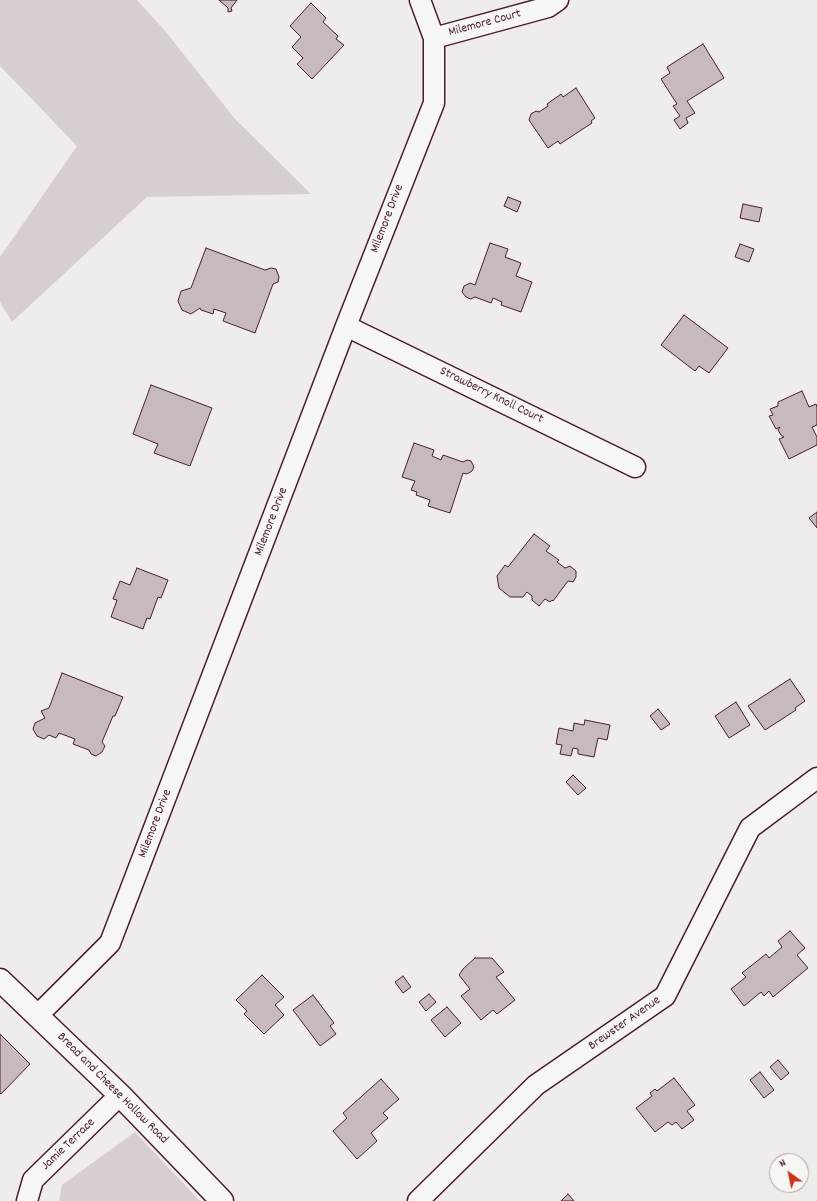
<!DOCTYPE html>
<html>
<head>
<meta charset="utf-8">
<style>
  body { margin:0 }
  #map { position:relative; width:817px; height:1201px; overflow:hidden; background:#efedea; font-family:Dekko,sans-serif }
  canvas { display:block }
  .north { position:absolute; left:769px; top:1153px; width:40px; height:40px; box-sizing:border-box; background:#f6f6f2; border:1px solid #b1a0a2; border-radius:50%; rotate:327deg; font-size:11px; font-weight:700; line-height:16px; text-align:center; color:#4a1f2b }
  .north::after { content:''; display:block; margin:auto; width:14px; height:18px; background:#c8321e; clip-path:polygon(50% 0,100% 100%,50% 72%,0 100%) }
</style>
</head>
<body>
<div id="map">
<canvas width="817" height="1201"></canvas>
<div class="north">N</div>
</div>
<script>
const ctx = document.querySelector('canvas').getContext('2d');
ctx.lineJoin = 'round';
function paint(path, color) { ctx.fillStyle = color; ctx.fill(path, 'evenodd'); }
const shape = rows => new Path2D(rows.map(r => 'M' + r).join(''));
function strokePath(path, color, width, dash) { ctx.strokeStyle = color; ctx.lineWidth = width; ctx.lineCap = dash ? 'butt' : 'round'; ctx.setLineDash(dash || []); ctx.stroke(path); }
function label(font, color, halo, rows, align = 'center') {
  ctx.font = font + ' Dekko,sans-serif'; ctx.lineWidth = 4; ctx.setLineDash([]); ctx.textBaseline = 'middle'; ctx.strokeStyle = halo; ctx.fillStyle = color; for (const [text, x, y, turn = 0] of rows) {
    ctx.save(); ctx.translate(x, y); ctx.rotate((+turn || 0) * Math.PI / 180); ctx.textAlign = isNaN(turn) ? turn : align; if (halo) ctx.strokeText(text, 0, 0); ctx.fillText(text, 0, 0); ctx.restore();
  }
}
paint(shape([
  [0,0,137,0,166,32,235,119,311,194,147,197,12,322,0,302,0,257,77,146,0,66],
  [135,1132,200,1201,59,1201,62,1185]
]), '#d7cfce');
const building = shape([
  [219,0,237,0,231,8,232,11,228,12,228,8,219,0],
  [311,3,326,18,323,22,338,36,336,39,344,45,312,79,297,64,303,58,292,47,301,37,290,26,311,3],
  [703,44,724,78,687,101,695,113,686,118,688,123,680,129,674,120,680,116,673,106,677,104,661,79,670,73,667,67,703,44],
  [576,88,595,118,591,121,592,123,560,144,558,141,548,148,529,120,531,114,536,111,539,112,548,106,547,104,561,94,563,97,576,88],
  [508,197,521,202,517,212,504,206,508,197],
  [743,204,762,208,759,222,740,218,743,204],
  [490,243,508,249,505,257,521,263,516,276,532,282,521,312,501,305,502,302,493,298,491,303,475,297,471,299,466,297,462,292,464,286,470,283,475,285,490,243],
  [740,244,754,249,749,262,735,257,740,244],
  [206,248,265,270,271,268,276,269,279,277,278,282,273,284,255,333,223,321,226,313,214,309,213,314,201,310,200,308,191,314,182,310,178,301,181,291,191,288,206,248],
  [684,315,728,348,709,373,699,366,695,371,661,345,684,315],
  [151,385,212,408,190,466,154,453,158,444,133,434,151,385],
  [802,391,809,407,816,404,817,407,817,425,812,427,817,437,817,445,789,459,779,439,784,437,781,435,778,430,780,427,776,429,769,416,773,415,770,409,778,406,778,402,802,391],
  [414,443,434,450,432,456,441,460,443,455,463,462,467,460,471,461,474,467,472,471,467,474,463,473,450,513,428,506,430,500,416,495,417,492,411,490,415,481,402,477,414,443],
  [817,512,817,528,809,518,817,512],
  [534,534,550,546,546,551,559,560,557,562,565,568,570,566,576,571,576,577,573,582,568,581,553,601,552,600,550,602,545,599,539,606,532,600,532,596,527,592,523,597,510,597,499,588,497,576,505,565,508,567,534,534],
  [137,568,168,580,161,598,158,597,150,619,147,618,143,629,111,617,117,600,113,599,120,581,130,585,137,568],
  [62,673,123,697,115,716,113,716,102,742,105,746,102,752,96,756,91,754,89,750,73,744,75,739,59,733,56,738,49,735,44,739,37,736,33,729,35,723,45,718,41,711,49,708,62,673],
  [790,679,805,701,795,708,796,710,765,730,748,706,790,679],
  [736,702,750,725,729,738,715,716,736,702],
  [658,709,670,724,661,730,650,716,658,709],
  [585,720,610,725,607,740,598,738,594,757,578,754,578,749,573,748,571,756,560,754,562,745,556,744,559,728,573,731,574,723,584,725,585,720],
  [573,775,586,788,578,795,566,782,573,775],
  [790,931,805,948,797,955,808,968,773,997,769,991,764,996,761,992,744,1006,731,989,746,977,742,973,766,954,769,958,782,947,778,941,790,931],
  [475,958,492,958,504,972,496,977,515,1000,497,1014,493,1010,481,1020,461,996,470,989,459,975,463,969,475,958],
  [262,975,284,997,275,1005,284,1015,264,1034,244,1014,247,1011,236,1000,262,975],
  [403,976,411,987,403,993,395,982,403,976],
  [429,994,436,1002,426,1011,419,1002,429,994],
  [313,995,334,1023,330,1026,336,1034,320,1046,293,1010,313,995],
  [447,1007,461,1023,445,1037,431,1020,447,1007],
  [0,1034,30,1064,1,1094,0,1093,0,1034],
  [778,1060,789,1073,781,1080,770,1067,778,1060],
  [760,1072,774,1090,764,1098,750,1080,760,1072],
  [674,1078,695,1105,687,1111,694,1120,682,1129,676,1122,672,1125,668,1122,655,1132,636,1108,652,1096,650,1093,655,1089,657,1091,674,1078],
  [381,1079,399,1099,383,1113,388,1118,371,1133,377,1141,357,1159,333,1131,347,1118,343,1113,381,1079],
  [568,1194,574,1201,561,1201,568,1194]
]);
paint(building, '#c6babb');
strokePath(building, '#4a1f2b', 1);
const street = shape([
  [434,38,548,7,558,0],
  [346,326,635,467],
  [37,1016,110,943,346,326,434,103,434,38,420,0],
  [27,1201,33,1180,120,1095],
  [418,1201,536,1085,665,996,750,828,817,778]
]);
const secondary = shape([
  [0,980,120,1095,222,1201]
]);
strokePath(street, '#4a1f2b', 23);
strokePath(secondary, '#4a1f2b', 25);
strokePath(street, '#f6f6f2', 20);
strokePath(secondary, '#f6f6f2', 22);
label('13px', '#4a1f2b', '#f6f6f2', [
  ["Milemore Court",485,24,-15],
  ["Milemore Drive",388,219,-69],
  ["Strawberry Knoll Court",491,396,26],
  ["Milemore Drive",272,522,-69],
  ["Milemore Drive",156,824,-69],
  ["Brewster Avenue",625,1024,-35],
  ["Bread and Cheese Hollow Road",112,1089,45],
  ["Jamie Terrace",69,1145,-44]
]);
</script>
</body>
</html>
